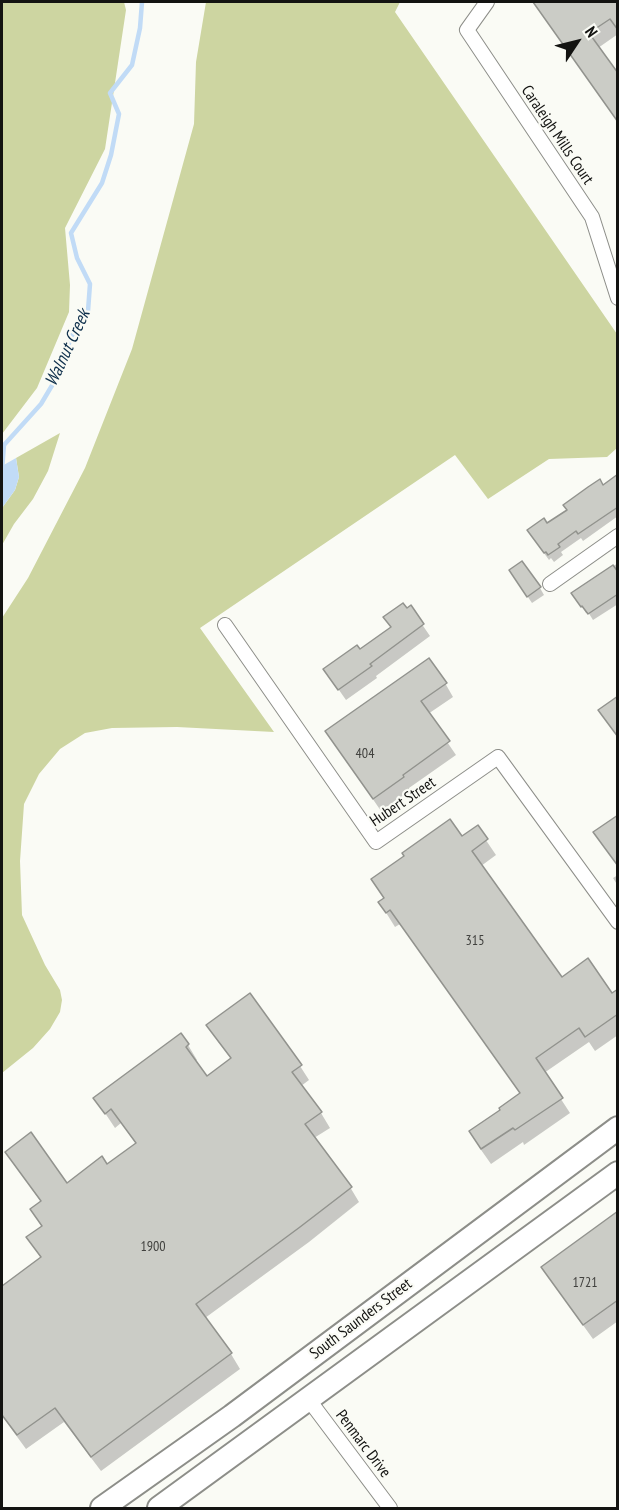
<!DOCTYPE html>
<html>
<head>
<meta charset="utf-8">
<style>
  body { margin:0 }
  #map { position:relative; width:619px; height:1510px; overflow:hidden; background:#fafbf5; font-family:"PT Sans Narrow",sans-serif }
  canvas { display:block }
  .frame { position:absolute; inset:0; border:3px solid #131311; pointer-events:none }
  .north { position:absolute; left:547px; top:12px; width:60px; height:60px; -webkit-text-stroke:4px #fafbf5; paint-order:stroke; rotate:55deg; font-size:16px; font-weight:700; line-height:24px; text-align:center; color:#131311 }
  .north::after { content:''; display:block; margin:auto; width:21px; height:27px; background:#131311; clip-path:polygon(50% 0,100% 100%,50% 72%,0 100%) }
</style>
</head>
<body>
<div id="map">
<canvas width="619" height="1510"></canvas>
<div class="frame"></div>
<div class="north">N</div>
</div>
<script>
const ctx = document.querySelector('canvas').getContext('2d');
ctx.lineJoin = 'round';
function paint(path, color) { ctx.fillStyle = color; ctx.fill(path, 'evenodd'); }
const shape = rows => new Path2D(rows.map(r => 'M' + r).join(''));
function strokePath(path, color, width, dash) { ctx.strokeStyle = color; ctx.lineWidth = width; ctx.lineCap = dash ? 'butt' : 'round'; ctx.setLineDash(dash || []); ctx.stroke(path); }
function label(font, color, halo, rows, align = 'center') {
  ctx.font = font + ' "PT Sans Narrow",sans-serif'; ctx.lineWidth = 4.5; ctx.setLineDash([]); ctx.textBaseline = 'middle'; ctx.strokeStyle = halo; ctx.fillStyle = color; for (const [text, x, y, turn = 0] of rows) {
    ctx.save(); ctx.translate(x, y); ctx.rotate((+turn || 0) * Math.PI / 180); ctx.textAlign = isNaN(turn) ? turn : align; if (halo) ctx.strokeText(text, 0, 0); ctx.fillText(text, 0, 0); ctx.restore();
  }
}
paint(shape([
  [2,2,124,2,126,10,105,149,65,228,70,285,69,312,37,388,2,434],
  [206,2,400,2,395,12,617,334,617,448,607,457,549,459,488,499,455,455,200,628,274,732,177,727,112,728,85,733,60,749,39,774,24,804,20,861,22,915,45,965,60,990,62,1000,60,1012,50,1029,33,1048,2,1073,2,618,28,578,85,468,132,349,194,124,196,62],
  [60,433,48,471,33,499,14,524,2,545,2,508,15,490,19,477,16,458]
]), '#cdd5a1');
paint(shape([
  [16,458,19,477,15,490,2,508,2,466]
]), '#c1dbf6');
paint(shape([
  [534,2,618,2,618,34,598,48,618,76,618,122],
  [618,476,618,516,583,541,581,538,561,552,563,555,554,562,551,558,549,560,533,538,547,525,603,487],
  [618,563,618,604,593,620,588,612,586,613,573,593],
  [515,578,540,588,544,595,532,603],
  [410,607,430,636,376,676,377,678,346,700,332,680,360,651,392,629,385,617,406,610],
  [445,683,453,697,428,714,456,755,409,788,410,791,381,811,335,744],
  [477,827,496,855,481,866,561,979,618,1002,618,1035,595,1051,589,1042,544,1073,570,1113,524,1145,523,1142,491,1164,479,1147,521,1094,400,924,395,927,380,903],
  [618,875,618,886,613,878],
  [208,1025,300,1066,309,1080,301,1086,321,1113,330,1128,314,1138,350,1187,359,1202,309,1242,205,1318,231,1354,240,1369,101,1471,64,1422,26,1449,2,1416,2,1287,41,1258,28,1238,42,1227,32,1210,42,1203,16,1167,7,1152,66,1185,107,1166,137,1145,121,1123,115,1128,95,1098,188,1045,197,1060,195,1061,207,1078,232,1060,217,1040],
  [618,1212,618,1321,593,1339,552,1282,543,1267]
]), '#0003');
strokePath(shape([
  [2,470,4,445,41,404,60,372,71,337,88,311,90,284,77,258,71,233,102,183,111,155,119,114,110,93,132,65,140,28,142,2]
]), '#c1dbf6', 4.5);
const building = shape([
  [533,2,618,2,618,30,610,19,589,33,618,73,618,122,533,2],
  [618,474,618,507,578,534,576,531,558,544,560,547,548,555,546,552,544,553,527,530,544,518,547,523,567,510,563,505,588,487,600,479,603,485,618,474],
  [522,561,541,587,527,597,509,570,522,561],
  [613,565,618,572,618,594,588,614,582,606,581,607,571,593,613,565],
  [403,603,407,608,411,605,424,624,370,664,372,666,338,690,323,669,357,645,360,649,391,627,383,617,403,603],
  [429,658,447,683,421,701,450,741,403,775,404,777,373,799,325,731,429,658],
  [618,696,618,737,598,710,618,696],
  [618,815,618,866,593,832,618,815],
  [450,819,462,836,478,825,488,839,472,851,562,977,588,958,612,993,618,989,618,1014,585,1037,579,1028,536,1058,563,1098,515,1130,513,1128,481,1149,469,1131,500,1110,499,1108,520,1093,390,910,386,913,378,902,384,898,371,879,404,856,402,853,450,819],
  [250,993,302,1065,292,1072,322,1112,305,1124,352,1187,300,1227,196,1304,232,1353,91,1457,55,1408,17,1435,2,1415,2,1286,41,1257,26,1237,42,1226,30,1209,41,1201,5,1152,31,1132,67,1183,102,1156,107,1164,136,1143,111,1109,105,1114,93,1098,181,1033,189,1044,186,1047,207,1076,231,1058,206,1025,250,993],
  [618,1211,618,1300,583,1325,541,1267,618,1211]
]);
paint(building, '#cbccc6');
strokePath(building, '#92938e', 1.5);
const minor = shape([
  [487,2,467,30,592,217,618,298],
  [550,584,618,536],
  [225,625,376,842,498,757,618,922],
  [309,1400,390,1508]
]);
const primary = shape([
  [102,1508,232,1416,618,1128],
  [159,1508,618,1173]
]);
strokePath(minor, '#8d8e89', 16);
strokePath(primary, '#8d8e89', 26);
strokePath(minor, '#fff', 14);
strokePath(primary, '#fff', 22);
label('14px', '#41413e', null, [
  ["404",365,754],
  ["315",475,941],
  ["1900",153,1247],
  ["1721",585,1283]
]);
label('16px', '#131311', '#fafbf5', [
  ["Caraleigh Mills Court",557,135,56],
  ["Hubert Street",403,802,-34],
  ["South Saunders Street",361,1319,-37],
  ["Penmarc Drive",363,1444,53]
]);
label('italic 18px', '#0e2f4b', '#fafbf5', [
  ["Walnut Creek",68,348,-65]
]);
</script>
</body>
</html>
